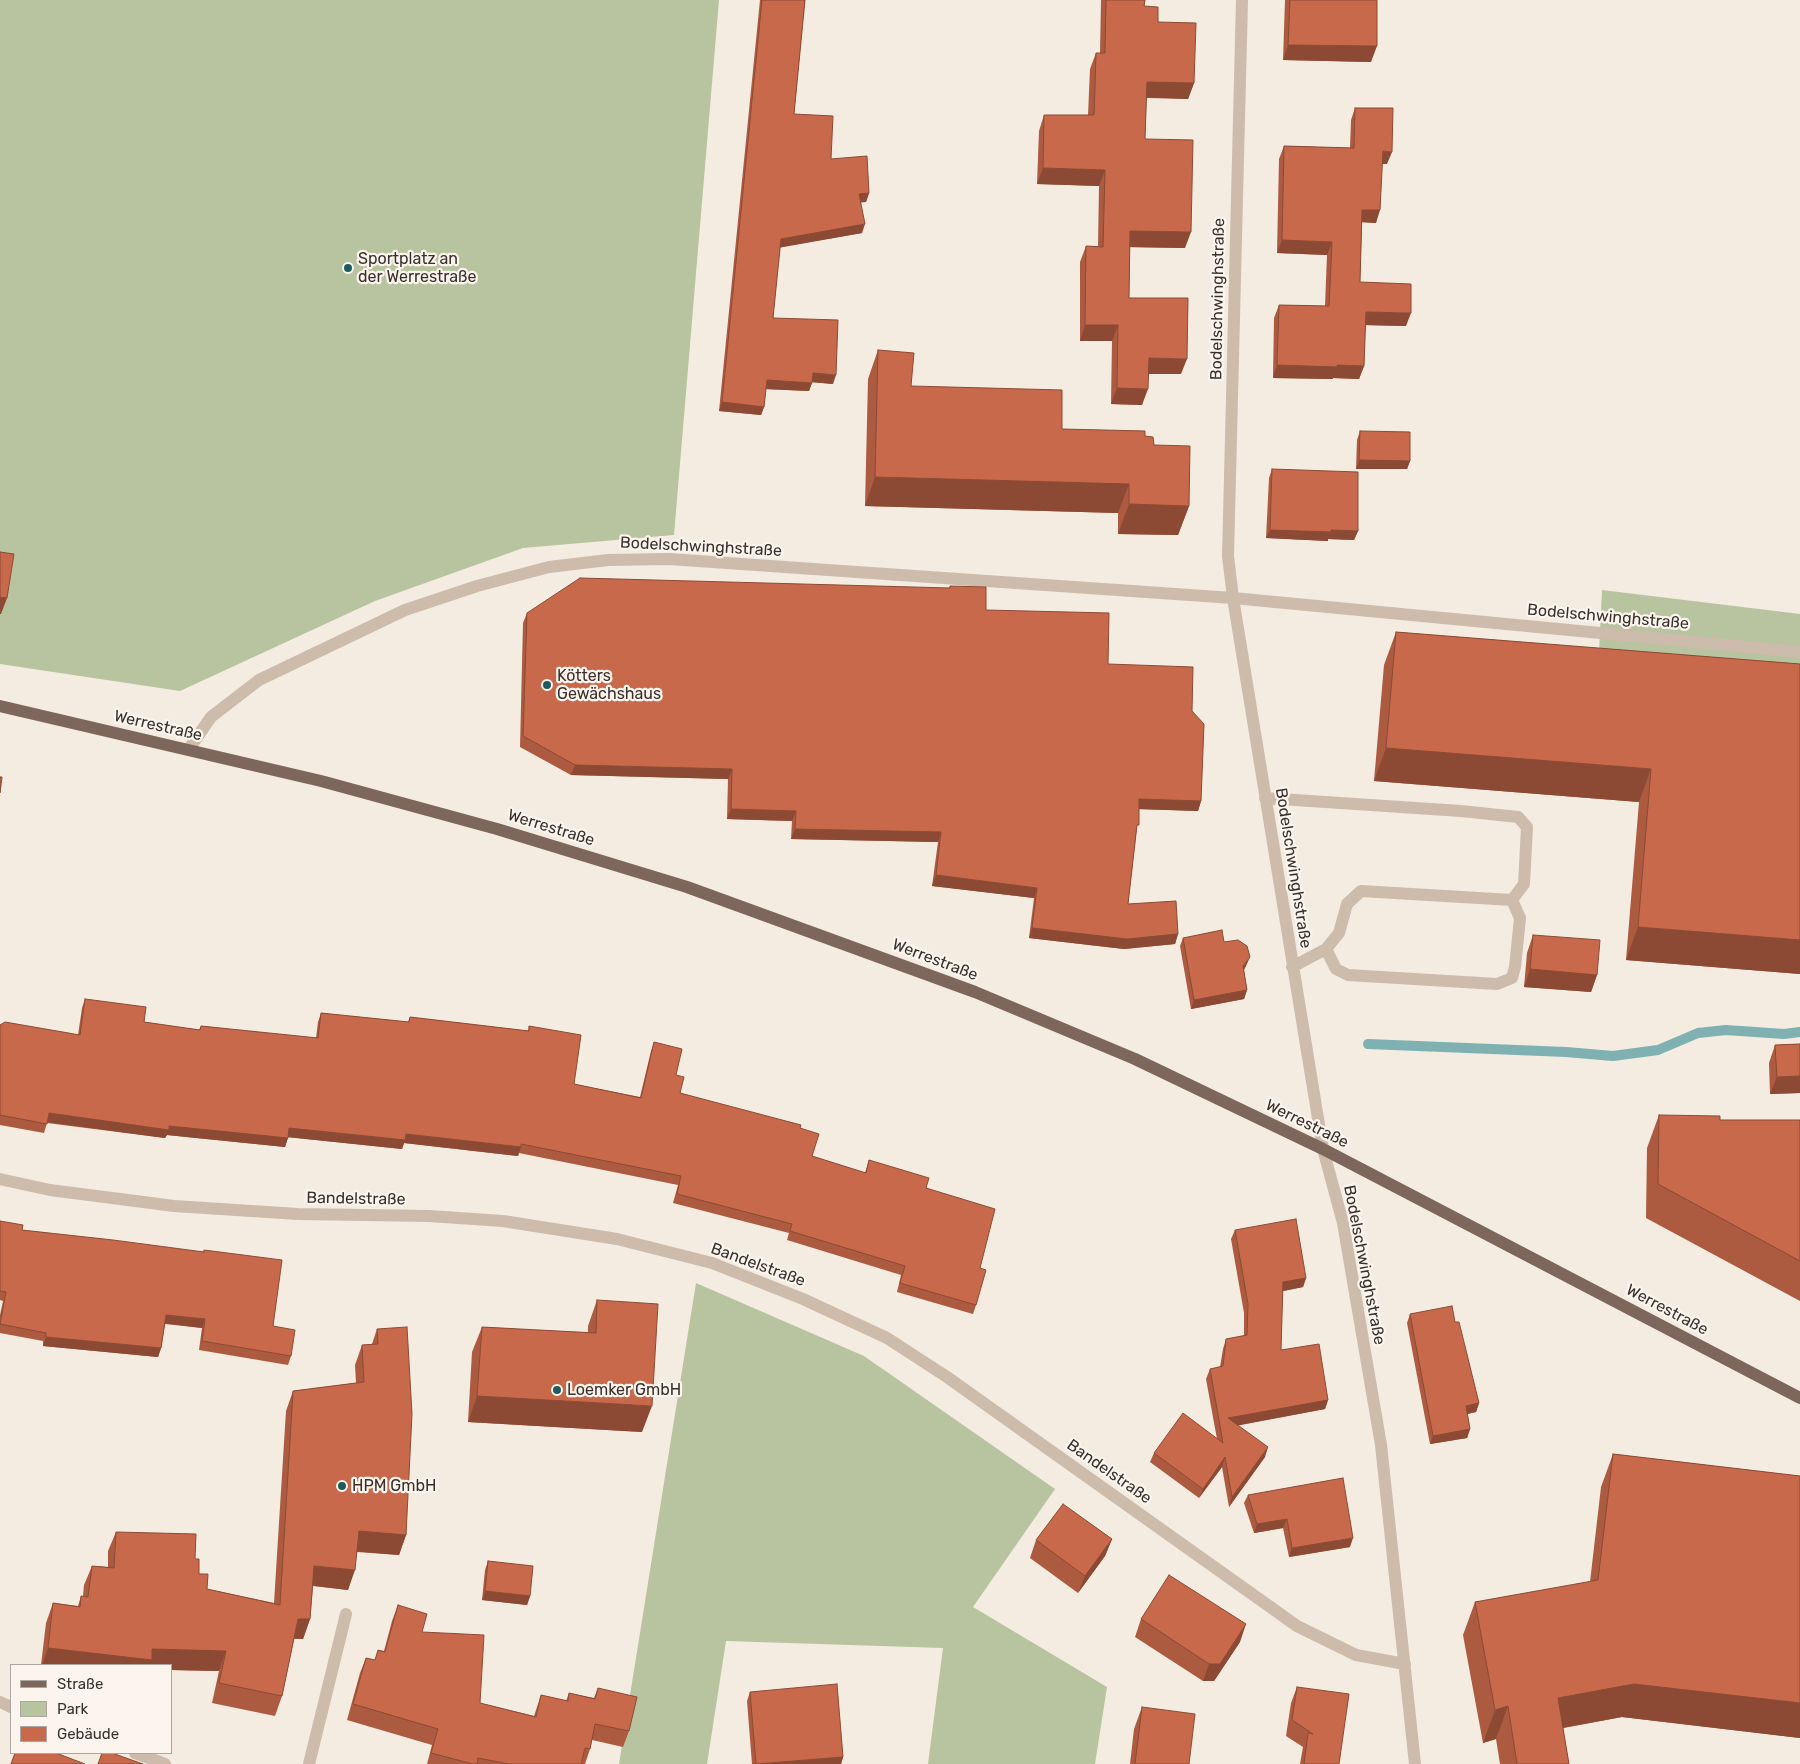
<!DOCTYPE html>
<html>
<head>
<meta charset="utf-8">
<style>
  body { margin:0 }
  #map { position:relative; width:1800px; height:1764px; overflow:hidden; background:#f4ebe1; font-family:Rubik,sans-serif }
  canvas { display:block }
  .legend { position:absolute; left:10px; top:1664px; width:162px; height:90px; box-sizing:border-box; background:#fbf5ee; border:1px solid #aea6a0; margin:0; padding:6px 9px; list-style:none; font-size:15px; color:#3b302b }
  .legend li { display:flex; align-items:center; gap:10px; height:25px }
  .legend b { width:25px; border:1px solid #aea6a0 }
</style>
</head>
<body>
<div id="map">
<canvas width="1800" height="1764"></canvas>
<ul class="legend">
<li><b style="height:6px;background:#7d675c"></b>Straße</li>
<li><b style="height:14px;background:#b8c4a0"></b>Park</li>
<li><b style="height:14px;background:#c8694b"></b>Gebäude</li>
</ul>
</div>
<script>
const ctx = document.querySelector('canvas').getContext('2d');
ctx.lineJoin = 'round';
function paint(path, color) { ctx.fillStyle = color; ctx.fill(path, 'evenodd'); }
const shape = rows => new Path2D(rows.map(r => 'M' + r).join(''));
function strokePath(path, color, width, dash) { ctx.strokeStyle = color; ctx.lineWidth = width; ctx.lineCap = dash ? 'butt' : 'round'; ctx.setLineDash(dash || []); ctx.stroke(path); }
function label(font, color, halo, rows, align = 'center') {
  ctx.font = font + ' Rubik,sans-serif'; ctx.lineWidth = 4.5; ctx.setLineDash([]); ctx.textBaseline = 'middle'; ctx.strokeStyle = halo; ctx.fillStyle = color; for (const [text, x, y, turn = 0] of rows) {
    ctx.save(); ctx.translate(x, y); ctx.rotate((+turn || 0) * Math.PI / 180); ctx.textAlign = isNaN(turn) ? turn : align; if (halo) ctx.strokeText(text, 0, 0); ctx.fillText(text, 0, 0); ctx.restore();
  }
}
paint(shape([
  [0,0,719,0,674,535,523,548,375,601,180,691,0,664],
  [1602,590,1800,614,1800,670,1599,651],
  [696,1283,864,1356,1055,1489,973,1607,1107,1687,1095,1764,928,1764,943,1648,726,1641,707,1764,619,1764]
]), '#b8c4a0');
strokePath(shape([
  [1368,1044,1566,1052,1613,1056,1658,1050,1698,1033,1726,1030,1784,1034,1800,1032]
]), '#7fb0b2', 10);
strokePath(shape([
  [1242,0,1228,556,1233,598,1323,1149,1343,1223,1381,1445,1415,1764],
  [189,749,211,717,259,680,405,610,477,586,549,567,608,560,669,559,1233,598,1800,652],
  [1265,798,1461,811,1518,817,1527,827,1524,884,1512,900,1361,891,1347,904,1339,933,1326,949,1292,967],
  [1326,949,1336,969,1348,975,1497,984,1512,978,1515,967,1520,918,1512,900],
  [0,1179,50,1190,174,1206,298,1214,429,1216,503,1221,617,1239,712,1263,803,1299,887,1338,947,1377,1297,1626,1356,1655,1405,1664],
  [0,1702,11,1707],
  [135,1753,165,1764],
  [309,1764,346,1614]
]), '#cdbbac', 12);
strokePath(shape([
  [0,706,321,781,497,829,687,887,975,992,1135,1059,1323,1149,1800,1398]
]), '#7d675c', 12);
paint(shape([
  [760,0,805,0,794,114,831,159,869,193,866,202,861,202,862,233,780,247,773,318,833,384,812,382,809,391,766,389,764,407,761,415,719,411],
  [1101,0,1145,0,1144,6,1158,22,1194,83,1188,99,1146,98,1145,139,1185,248,1130,247,1129,298,1181,374,1148,374,1142,405,1111,404,1112,341,1080,341,1080,262,1086,246,1098,247,1099,186,1037,184,1039,131,1044,115,1088,115,1090,69,1096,53,1100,53],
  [1285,0,1377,0,1371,62,1283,60],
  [1355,108,1387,164,1382,164,1376,223,1362,222,1360,282,1406,326,1365,325,1364,366,1359,379,1333,378,1333,379,1273,378,1274,318,1279,305,1325,306,1327,255,1277,253,1279,159,1284,146,1350,148,1351,120],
  [878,350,911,386,1062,429,1145,436,1154,445,1189,506,1178,535,1118,534,1118,513,865,506,868,379],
  [1360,431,1410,461,1407,469,1356,469,1357,440],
  [1272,469,1358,531,1354,540,1328,539,1328,541,1266,538,1269,478],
  [950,586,986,610,1108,664,1192,711,1201,801,1198,811,1139,809,1128,904,1178,934,1175,944,1124,949,1029,938,1034,898,932,886,938,842,791,839,792,821,727,819,728,779,571,775,520,747,523,623,527,613,949,588],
  [1396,632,1800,664,1800,974,1626,960,1639,802,1374,781,1384,665],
  [1533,935,1597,975,1591,992,1524,987,1527,953],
  [1183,938,1224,942,1246,966,1244,970,1247,990,1244,999,1191,1009,1180,946],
  [85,999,144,1022,199,1030,201,1026,316,1038,318,1022,321,1013,408,1022,410,1017,528,1031,529,1026,574,1084,640,1097,651,1051,654,1042,676,1075,680,1093,800,1128,812,1156,865,1173,869,1160,926,1188,980,1268,976,1305,973,1314,897,1292,901,1275,787,1240,789,1233,673,1203,678,1185,519,1153,518,1156,404,1143,402,1149,288,1137,285,1147,167,1135,165,1138,47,1123,44,1133,0,1125,0,1025,78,1035,82,1008],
  [1800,1044,1800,1093,1770,1094,1769,1063,1775,1045],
  [1659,1115,1720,1120,1800,1120,1800,1301,1646,1218,1647,1148],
  [0,1221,22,1230,203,1252,204,1250,273,1326,291,1356,288,1365,199,1350,202,1328,165,1324,161,1348,158,1357,43,1346,43,1341,0,1333,0,1315,3,1301,0,1300],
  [1235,1230,1306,1278,1303,1287,1282,1291,1281,1350,1328,1400,1325,1409,1238,1425,1265,1457,1229,1507,1222,1467,1199,1498,1150,1462,1154,1453,1217,1439,1206,1379,1210,1369,1220,1367,1223,1349,1226,1339,1244,1336,1244,1313,1231,1239],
  [597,1300,642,1432,468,1422,472,1352,482,1327,588,1333,588,1326],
  [1410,1314,1455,1322,1479,1403,1476,1412,1467,1414,1470,1429,1467,1438,1430,1444,1407,1323],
  [377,1329,406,1535,399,1555,357,1552,348,1590,313,1586,310,1619,303,1639,294,1639,282,1696,275,1716,212,1703,219,1671,171,1670,171,1665,41,1665,46,1623,53,1603,78,1606,81,1596,83,1596,84,1585,92,1566,108,1567,108,1551,116,1532,195,1559,199,1574,207,1589,274,1603,286,1411,293,1391,356,1383,355,1365,362,1345,372,1344],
  [1613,1454,1800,1476,1800,1738,1622,1717,1563,1728,1569,1764,1500,1764,1496,1739,1483,1743,1463,1635,1475,1602,1590,1582,1601,1487],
  [1248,1495,1350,1547,1289,1557,1283,1528,1254,1533,1244,1503],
  [1112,1539,1105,1556,1078,1593,1030,1558,1036,1540],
  [488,1561,530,1596,527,1605,482,1600,485,1570],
  [398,1605,422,1632,480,1703,534,1716,541,1695,566,1701,569,1693,594,1698,598,1688,629,1731,623,1747,592,1740,590,1749,585,1764,427,1764,432,1745,347,1720,360,1673,366,1658,375,1660,378,1650,384,1651,392,1621],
  [1141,1619,1240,1642,1214,1681,1203,1681,1135,1637],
  [1297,1687,1339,1764,1300,1764,1303,1747,1286,1736,1291,1703],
  [750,1692,843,1757,841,1764,752,1764,747,1701],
  [1142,1707,1189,1764,1130,1764,1134,1729]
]), '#ac5a40');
paint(shape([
  [1288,45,1377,46,1371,62,1283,60],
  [1147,82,1194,83,1188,99,1141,97],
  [1383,151,1392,152,1387,164,1378,164],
  [1043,168,1105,170,1099,186,1037,184],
  [869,193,866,202,856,203,859,194],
  [1362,210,1380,210,1376,223,1358,222],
  [865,224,862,233,778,248,781,239],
  [1130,231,1191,232,1185,248,1124,247],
  [1282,240,1332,242,1327,255,1277,253],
  [1366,312,1411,313,1406,326,1361,325],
  [1085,325,1118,325,1112,341,1080,341],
  [1149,358,1187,359,1181,374,1143,374],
  [1277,365,1337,365,1364,366,1359,379,1333,378,1333,379,1273,378],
  [813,373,836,375,833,384,810,382],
  [767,380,812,383,809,391,764,389],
  [1117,388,1148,389,1142,405,1111,404],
  [722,402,764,407,761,415,719,411],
  [1359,460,1410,461,1407,469,1356,469],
  [875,477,1129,484,1118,513,865,506],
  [1129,504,1189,506,1178,535,1118,534],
  [1270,530,1331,530,1358,531,1354,540,1328,539,1328,541,1266,538],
  [0,597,7,598,1,614,0,614],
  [1386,748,1651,769,1639,802,1374,781],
  [575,765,732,769,728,779,571,775],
  [1139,799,1201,801,1198,811,1135,809],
  [731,809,796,811,792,821,727,819],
  [795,829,941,832,938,842,791,839],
  [936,875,1037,888,1034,898,932,886],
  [1638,927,1800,940,1800,974,1626,960],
  [1032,928,1178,934,1175,944,1124,949,1029,938],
  [1250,957,1246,966,1240,975,1243,966],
  [1530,969,1597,975,1591,992,1524,987],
  [1247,990,1244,999,1191,1009,1194,1000],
  [1800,1076,1800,1093,1770,1094,1777,1077],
  [49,1113,288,1138,285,1147,167,1135,165,1138,46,1122],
  [289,1128,406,1134,521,1147,518,1156,404,1143,402,1149,286,1137],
  [1306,1278,1303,1287,1279,1292,1283,1282],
  [166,1315,205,1319,202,1328,163,1323],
  [46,1337,161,1348,158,1357,43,1346],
  [477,1396,652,1406,642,1432,468,1422],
  [1328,1400,1325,1409,1225,1428,1228,1418],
  [1479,1403,1476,1412,1463,1415,1466,1406],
  [1470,1429,1467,1438,1430,1444,1433,1436],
  [1268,1447,1265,1457,1229,1507,1232,1497],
  [1225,1457,1222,1467,1199,1498,1203,1489],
  [1287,1519,1283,1528,1254,1533,1257,1524],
  [359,1531,406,1535,399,1555,352,1551],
  [1353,1538,1350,1547,1289,1557,1292,1548],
  [1112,1539,1105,1556,1078,1593,1085,1576],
  [314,1566,355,1570,348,1590,307,1585],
  [485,1591,530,1596,527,1605,482,1600],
  [298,1619,310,1619,303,1639,291,1638],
  [1246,1624,1240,1642,1214,1681,1203,1681,1209,1664],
  [48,1648,152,1649,226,1651,219,1671,171,1670,171,1665,42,1665],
  [1634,1684,1800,1703,1800,1738,1622,1717,1546,1731,1558,1698],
  [1508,1706,1496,1739,1483,1743,1495,1710],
  [843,1757,841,1764,764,1764]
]), '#8c4a34');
const building = shape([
  [762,0,805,0,794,114,833,116,831,159,867,156,869,193,859,194,865,224,781,239,773,318,838,320,836,375,813,373,812,383,767,380,764,407,722,402,762,0],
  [1106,0,1145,0,1144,6,1158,7,1158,22,1196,23,1194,83,1147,82,1145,139,1193,140,1191,232,1130,231,1129,298,1188,298,1187,359,1149,358,1148,389,1117,388,1118,325,1085,325,1086,246,1103,247,1105,170,1043,168,1044,115,1094,115,1096,53,1105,53,1106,0],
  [1290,0,1377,0,1377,46,1288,45,1290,0],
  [1355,108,1393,108,1392,152,1383,151,1380,210,1362,210,1360,282,1411,284,1411,313,1366,312,1364,366,1337,365,1337,367,1277,365,1279,305,1329,306,1332,242,1282,240,1284,146,1354,148,1355,108],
  [878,350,914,353,911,386,1062,390,1062,429,1145,431,1145,436,1153,437,1154,445,1190,446,1189,506,1129,504,1129,484,875,477,878,350],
  [1360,431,1410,432,1410,461,1359,460,1360,431],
  [1272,469,1358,472,1358,531,1331,530,1331,532,1270,530,1272,469],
  [0,552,14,554,7,598,0,597,0,552],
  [580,578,950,588,950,586,986,587,986,610,1109,613,1108,664,1193,667,1192,711,1204,724,1201,801,1139,799,1139,825,1137,825,1128,904,1176,901,1178,934,1127,939,1032,928,1037,888,936,875,941,832,795,829,796,811,731,809,732,769,575,765,523,736,527,613,580,578],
  [1396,632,1800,664,1800,940,1638,927,1651,769,1386,748,1396,632],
  [0,777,2,777,0,793,0,777],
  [1222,930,1224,942,1238,940,1247,946,1250,957,1243,966,1247,990,1194,1000,1183,938,1222,930],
  [1533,935,1600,940,1597,975,1530,969,1533,935],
  [85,999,146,1007,144,1022,200,1030,201,1026,318,1038,321,1013,409,1022,410,1017,529,1031,529,1026,581,1035,574,1084,641,1098,654,1042,682,1049,676,1075,684,1077,680,1093,801,1125,800,1128,819,1134,812,1156,866,1173,869,1160,929,1178,926,1188,995,1209,980,1268,986,1270,976,1305,900,1283,905,1266,790,1231,792,1224,677,1194,681,1176,521,1144,521,1147,406,1134,405,1140,289,1128,288,1138,169,1126,169,1130,49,1113,47,1124,0,1115,0,1025,5,1022,80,1035,85,999],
  [1800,1044,1800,1076,1777,1077,1775,1045,1800,1044],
  [1659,1115,1720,1116,1720,1120,1800,1120,1800,1261,1658,1184,1659,1115],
  [1296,1219,1306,1278,1283,1282,1281,1350,1319,1344,1328,1400,1228,1418,1268,1447,1232,1497,1225,1457,1203,1489,1154,1453,1183,1413,1223,1443,1210,1369,1223,1366,1226,1339,1247,1335,1248,1304,1235,1230,1296,1219],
  [0,1221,23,1225,22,1230,113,1240,204,1252,204,1250,282,1260,273,1326,295,1330,291,1356,202,1341,205,1319,166,1315,161,1348,46,1337,46,1333,0,1324,6,1292,0,1291,0,1221],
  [597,1300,658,1304,652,1406,477,1396,482,1327,596,1333,597,1300],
  [1452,1306,1455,1322,1459,1322,1479,1403,1466,1406,1470,1429,1433,1436,1410,1314,1452,1306],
  [407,1327,412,1414,406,1535,359,1531,355,1570,314,1566,310,1619,298,1619,282,1696,219,1683,226,1651,152,1649,152,1660,48,1648,53,1603,80,1607,81,1596,88,1597,92,1566,114,1568,116,1532,196,1534,195,1559,199,1559,199,1574,208,1574,207,1589,280,1605,293,1391,364,1382,362,1345,378,1344,377,1329,407,1327],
  [1613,1454,1800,1476,1800,1703,1634,1684,1558,1698,1569,1764,1517,1764,1508,1706,1495,1710,1475,1602,1598,1580,1613,1454],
  [1343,1478,1353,1538,1292,1548,1287,1519,1257,1524,1248,1495,1343,1478],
  [1063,1504,1112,1539,1085,1576,1036,1540,1063,1504],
  [488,1561,533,1566,530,1596,485,1591,488,1561],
  [1169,1575,1246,1624,1220,1664,1209,1664,1141,1619,1169,1575],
  [398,1605,427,1614,422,1632,484,1635,480,1703,536,1717,541,1695,568,1701,569,1693,595,1699,598,1688,637,1697,629,1731,595,1724,590,1749,585,1748,581,1764,509,1764,478,1758,477,1764,473,1764,431,1753,438,1729,353,1704,366,1658,375,1660,378,1650,385,1652,398,1605],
  [837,1684,843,1757,756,1764,750,1692,837,1684],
  [1297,1687,1349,1694,1339,1764,1304,1764,1308,1733,1313,1734,1292,1720,1297,1687],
  [1142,1707,1195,1714,1189,1764,1135,1764,1142,1707],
  [15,1753,56,1753,85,1764,11,1764,15,1753],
  [102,1753,112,1753,143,1764,98,1764,102,1753]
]);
paint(building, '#c8694b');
strokePath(building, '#8c4a34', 1);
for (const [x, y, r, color] of [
  [348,268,5,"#1f5a5e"],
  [547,685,5,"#1f5a5e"],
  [557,1390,5,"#1f5a5e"],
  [342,1486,5,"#1f5a5e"]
]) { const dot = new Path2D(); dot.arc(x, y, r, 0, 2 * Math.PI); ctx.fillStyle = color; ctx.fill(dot); strokePath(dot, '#fbf5ee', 2); }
label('16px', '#3b302b', '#fbf5ee', [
  ["Sportplatz an",358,259],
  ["der Werrestraße",358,277],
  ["Kötters",557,676],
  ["Gewächshaus",557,694],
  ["Loemker GmbH",567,1390],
  ["HPM GmbH",352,1486]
], 'left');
label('16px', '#3b302b', '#fbf5ee', [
  ["Bodelschwinghstraße",1218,299,-89],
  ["Bodelschwinghstraße",701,547,3],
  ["Bodelschwinghstraße",1608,617,5],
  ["Werrestraße",158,726,13],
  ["Werrestraße",551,828,17],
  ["Bodelschwinghstraße",1293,868,81],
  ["Werrestraße",935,960,21],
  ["Werrestraße",1307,1124,26],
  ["Bandelstraße",356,1199,1],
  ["Bandelstraße",758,1265,20],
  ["Bodelschwinghstraße",1364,1265,79],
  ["Werrestraße",1667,1310,28],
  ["Bandelstraße",1109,1472,35]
]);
</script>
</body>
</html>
